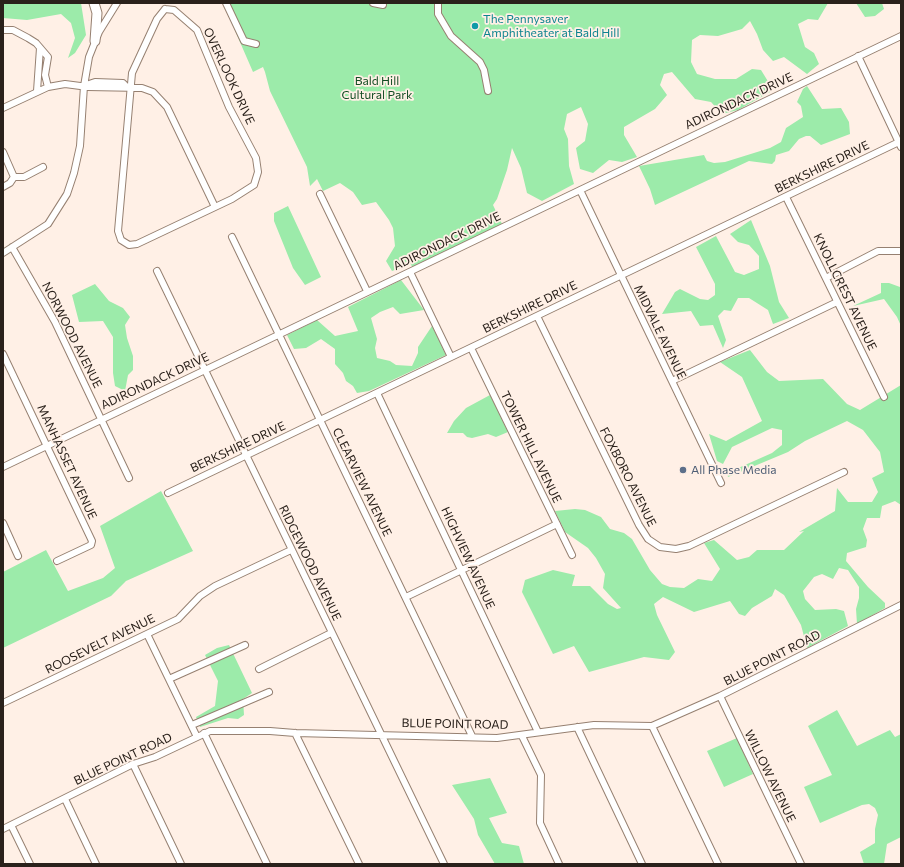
<!DOCTYPE html>
<html>
<head>
<meta charset="utf-8">
<style>
  body { margin:0 }
  #map { position:relative; width:904px; height:867px; overflow:hidden; background:#fff0e6; font-family:Commissioner,sans-serif }
  canvas { display:block }
  .frame { position:absolute; inset:0; border:4px solid #2a211b; pointer-events:none }
</style>
</head>
<body>
<div id="map">
<canvas width="904" height="867"></canvas>
<div class="frame"></div>
</div>
<script>
const ctx = document.querySelector('canvas').getContext('2d');
ctx.lineJoin = 'round';
function paint(path, color) { ctx.fillStyle = color; ctx.fill(path, 'evenodd'); }
const shape = rows => new Path2D(rows.map(r => 'M' + r).join(''));
function strokePath(path, color, width, dash) { ctx.strokeStyle = color; ctx.lineWidth = width; ctx.lineCap = dash ? 'butt' : 'round'; ctx.setLineDash(dash || []); ctx.stroke(path); }
function label(font, color, halo, rows, align = 'center') {
  ctx.font = font + ' Commissioner,sans-serif'; ctx.lineWidth = 3.5; ctx.setLineDash([]); ctx.textBaseline = 'middle'; ctx.strokeStyle = halo; ctx.fillStyle = color; for (const [text, x, y, turn = 0] of rows) {
    ctx.save(); ctx.translate(x, y); ctx.rotate((+turn || 0) * Math.PI / 180); ctx.textAlign = isNaN(turn) ? turn : align; if (halo) ctx.strokeText(text, 0, 0); ctx.fillText(text, 0, 0); ctx.restore();
  }
}
paint(shape([
  [3,3,81,3,86,35,75,53,68,58,75,38,71,23,61,14,27,20,3,18],
  [223,3,828,3,818,20,808,19,798,24,805,47,814,53,819,64,807,74,784,57,773,61,763,50,757,34,750,21,742,29,718,36,700,35,692,40,691,62,697,74,715,79,736,79,752,69,761,70,769,83,770,92,738,110,722,114,711,102,695,99,672,72,664,74,660,85,667,95,655,109,624,127,624,135,637,157,622,162,609,160,593,173,580,169,576,148,585,141,588,124,581,107,567,114,564,129,568,139,569,166,574,184,542,201,527,193,521,168,512,148,507,170,497,199,493,205,502,224,412,267,411,264,392,271,386,261,395,246,393,228,389,220,376,202,362,205,353,192,340,183,323,191,317,179,310,186,307,167,270,91,265,72,263,67,253,72],
  [856,3,882,3,884,9,875,16,865,17],
  [807,86,822,109,841,108,849,122,850,134,821,145,810,136,806,136,799,139,789,151,776,155,775,161,772,164,749,161,655,205,650,189,639,166,704,155,707,161,714,163,725,162,770,148,781,142,786,128,803,117,801,106,797,102,803,89],
  [288,206,321,277,305,285,293,268,274,221,274,213],
  [751,220,770,266,779,302,789,318,773,324,768,310,749,298,738,298,731,311,724,310,718,316,726,340,723,348,713,325,700,326,691,311,662,314,675,292,680,289,700,299,708,300,715,295,715,284,696,247,716,236,735,272,744,275,759,269,759,256,749,245,738,242,730,234],
  [401,280,424,310,400,314,393,307,380,312,371,318,377,339,375,348,377,358,390,361,396,365,412,366,418,353,418,347,432,326,446,355,369,391,357,393,353,386,346,381,343,373,335,364,335,349,321,339,306,348,294,349,287,335,317,320,335,336,358,331,348,307],
  [881,283,889,283,900,287,901,326,897,317,884,299,853,306,881,293],
  [95,284,109,301,123,308,130,317,125,325,127,338,133,356,133,370,128,375,125,391,115,386,113,373,113,337,103,321,79,322,72,295],
  [750,350,767,372,779,381,823,379,847,404,860,410,901,385,901,505,895,501,882,506,880,518,867,518,863,529,867,540,866,547,847,553,846,561,868,587,885,603,885,608,857,624,856,609,859,598,859,587,848,570,839,568,833,579,822,574,814,577,803,591,805,599,815,610,836,609,844,611,848,626,807,648,801,625,784,595,775,589,772,596,752,608,745,616,739,614,730,601,694,612,663,597,654,604,657,615,675,652,669,660,644,657,589,672,574,646,553,654,522,592,525,580,553,570,575,575,572,586,590,586,608,604,617,609,621,608,603,588,605,574,596,558,588,548,565,532,555,511,575,509,585,510,601,517,610,529,624,533,632,539,650,570,662,584,670,587,684,588,698,579,712,581,720,569,704,543,714,540,737,560,749,557,757,550,784,550,804,531,799,532,835,511,837,488,848,502,872,502,878,492,872,478,884,472,880,452,863,430,847,421,805,441,788,452,728,477,727,473,772,453,782,445,782,430,772,428,732,447,723,464,717,461,709,434,726,441,762,421,742,377,720,362],
  [490,395,508,432,496,437,488,434,472,438,467,437,463,433,447,433,454,421,466,408],
  [161,491,193,551,126,581,111,596,3,648,3,572,46,550,68,591,103,578,115,568,100,526],
  [229,645,252,693,243,699,244,715,238,719,228,718,200,727,196,717,215,706,218,681,205,655,217,648],
  [837,710,857,746,890,730,895,737,901,734,901,837,887,844,884,864,864,864,860,852,875,843,875,829,878,815,875,808,869,804,862,805,820,823,804,787,832,775,808,726],
  [737,738,753,774,724,787,707,751],
  [490,778,507,813,489,818,502,843,519,846,524,864,495,864,478,835,474,819,452,785]
]), '#9cebaa');
const minor = shape([
  [226,3,244,41,256,44],
  [373,3,383,5],
  [438,3,438,14,451,36,480,62,484,70,488,91],
  [165,9,174,10,197,30,229,107,256,158,258,172,254,185,232,199,137,244,129,245,121,240,118,231,132,73,157,19,165,9],
  [3,30,13,30,28,38,36,43,48,57,45,75,48,87],
  [858,56,901,147],
  [86,85,95,82,123,83,127,87],
  [37,91,40,48],
  [3,108,48,87,65,84,88,87,142,88,153,92,167,107,215,207],
  [3,152,14,177,10,183,3,187],
  [14,177,24,177,43,167],
  [580,190,721,483],
  [320,194,367,291],
  [786,197,884,397],
  [232,237,472,736],
  [12,247,55,322,129,478],
  [3,253,48,224,67,194,74,173,80,146,84,86,89,57,99,32,117,3],
  [157,271,444,864],
  [410,272,451,357],
  [826,278,878,251,901,251],
  [537,316,639,525,648,539,660,547,676,549,689,546,844,472],
  [471,348,572,555],
  [3,354,92,541,91,545,57,561],
  [672,381,837,302],
  [377,393,538,732],
  [3,467,901,36],
  [168,493,901,141],
  [3,523,18,556],
  [406,597,557,524],
  [147,634,197,737],
  [259,669,331,633],
  [169,679,245,645],
  [720,696,801,864],
  [3,703,178,619,200,596,215,586,291,550],
  [192,725,269,692],
  [652,726,718,864],
  [577,727,642,864],
  [204,733,267,864],
  [295,733,359,864],
  [522,736,541,775,540,823,559,864],
  [133,764,181,864],
  [65,799,96,864],
  [11,825,30,864],
  [3,829,133,764,155,757,210,731,270,731,295,733,497,738,594,725,652,726,720,696,901,605]
]);
const highway = shape([
  [94,3,97,13,95,41]
]);
strokePath(minor, '#968071', 8);
strokePath(highway, '#968071', 11);
strokePath(minor, '#fff', 6);
strokePath(highway, '#fff', 9);
for (const [x, y, r, color] of [
  [475,26,4,"#0f9aa8"],
  [683,470,4,"#5c6f8a"]
]) { const dot = new Path2D(); dot.arc(x, y, r, 0, 2 * Math.PI); ctx.fillStyle = color; ctx.fill(dot); strokePath(dot, '#fff0e6', 1.5); }
label('12px', '#0d838f', '#fff0e6', [
  ["The Pennysaver",483,19],
  ["Amphitheater at Bald Hill",483,33]
], 'left');
label('12px', '#2a211b', '#fff0e6', [
  ["OVERLOOK DRIVE",229,76,65],
  ["ADIRONDACK DRIVE",739,101,-25],
  ["BERKSHIRE DRIVE",822,167,-26],
  ["ADIRONDACK DRIVE",447,241,-26],
  ["KNOLLCREST AVENUE",845,292,64],
  ["BERKSHIRE DRIVE",530,307,-26],
  ["MIDVALE AVENUE",660,332,64],
  ["NORWOOD AVENUE",72,335,63],
  ["ADIRONDACK DRIVE",155,381,-25],
  ["BERKSHIRE DRIVE",238,447,-25],
  ["TOWER HILL AVENUE",531,447,64],
  ["MANHASSET AVENUE",67,462,65],
  ["FOXBORO AVENUE",628,477,63],
  ["CLEARVIEW AVENUE",362,482,64],
  ["HIGHVIEW AVENUE",468,558,65],
  ["RIDGEWOOD AVENUE",310,563,64],
  ["ROOSEVELT AVENUE",100,644,-26],
  ["BLUE POINT ROAD",772,658,-27],
  ["BLUE POINT ROAD",455,724,1],
  ["BLUE POINT ROAD",123,759,-25],
  ["WILLOW AVENUE",770,776,64]
]);
label('12px', '#124d23', '#fff0e6', [
  ["Bald Hill",377,81],
  ["Cultural Park",377,95]
]);
label('12px', '#4e5e75', '#fff0e6', [
  ["All Phase Media",691,470]
], 'left');
</script>
</body>
</html>
